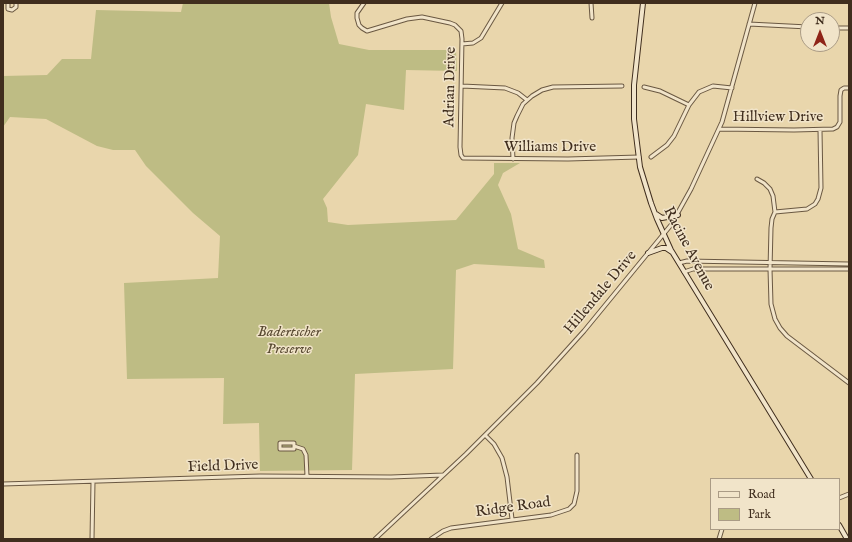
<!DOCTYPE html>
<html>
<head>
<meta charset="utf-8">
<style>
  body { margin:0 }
  #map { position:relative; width:852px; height:542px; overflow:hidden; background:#e9d6ac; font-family:"IM FELL English",serif }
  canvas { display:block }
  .frame { position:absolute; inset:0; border:4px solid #402e1e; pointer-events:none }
  .legend { position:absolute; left:710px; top:478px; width:130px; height:52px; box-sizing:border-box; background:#f1e4c9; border:1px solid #aa9b85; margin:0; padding:5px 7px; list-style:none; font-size:12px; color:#402e1e }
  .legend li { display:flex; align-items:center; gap:8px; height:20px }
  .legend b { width:20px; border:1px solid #aa9b85 }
  .north { position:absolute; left:800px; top:12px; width:40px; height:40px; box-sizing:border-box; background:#f1e4c9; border:1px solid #aa9b85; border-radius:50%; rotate:0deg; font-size:11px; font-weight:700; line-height:16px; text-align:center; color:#402e1e }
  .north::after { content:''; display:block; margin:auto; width:14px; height:18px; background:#8f2418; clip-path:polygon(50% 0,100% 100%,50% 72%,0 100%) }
</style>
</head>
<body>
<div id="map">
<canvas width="852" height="542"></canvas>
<div class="frame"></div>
<ul class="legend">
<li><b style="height:5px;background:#f1e4c9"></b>Road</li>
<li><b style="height:11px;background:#bebc84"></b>Park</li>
</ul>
<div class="north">N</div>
</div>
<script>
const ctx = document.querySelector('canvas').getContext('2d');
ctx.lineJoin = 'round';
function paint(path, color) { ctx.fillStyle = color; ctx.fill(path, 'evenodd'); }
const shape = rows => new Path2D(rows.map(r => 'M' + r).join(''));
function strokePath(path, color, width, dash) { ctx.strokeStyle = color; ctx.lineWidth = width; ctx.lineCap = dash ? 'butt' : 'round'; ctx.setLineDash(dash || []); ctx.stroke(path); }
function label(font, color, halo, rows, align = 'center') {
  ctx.font = font + ' "IM FELL English",serif'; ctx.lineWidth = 3; ctx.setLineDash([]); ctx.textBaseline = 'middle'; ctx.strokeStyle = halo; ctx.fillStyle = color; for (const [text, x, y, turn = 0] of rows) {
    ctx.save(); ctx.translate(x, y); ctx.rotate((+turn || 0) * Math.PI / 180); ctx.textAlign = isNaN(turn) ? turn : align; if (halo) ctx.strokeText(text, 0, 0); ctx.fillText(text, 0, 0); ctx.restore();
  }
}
paint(shape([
  [183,3,329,3,331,17,339,44,369,50,456,50,457,71,406,70,404,110,366,104,358,155,323,199,327,208,328,222,348,225,456,220,494,174,494,163,520,163,503,173,498,185,511,214,518,249,544,260,545,268,474,264,456,270,453,369,355,374,352,470,260,471,259,423,223,424,224,378,127,379,124,283,218,278,220,236,193,213,146,166,135,150,113,150,97,146,46,119,10,117,3,127,3,76,47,75,62,59,91,59,96,10,181,12]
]), '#bebc84');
const minor = shape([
  [8,3,8,9,12,10,16,7,16,3],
  [364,3,357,13,357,18,359,25,362,28,367,31,407,19,422,17,450,23,455,25,461,31,462,39,460,147,461,155,463,158,568,159,639,157],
  [591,3,592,18],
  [749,24,808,27],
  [832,28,849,28],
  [462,44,473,43,481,38,502,3],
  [462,86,505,88,518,93,527,100],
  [644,87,660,91,689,105],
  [719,129,794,130,833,129,837,127,840,122,840,96,841,90,844,88,849,88],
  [820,130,821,188,818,199,815,204,807,209,775,212,772,219,771,228,770,269,771,304,775,319,780,328,787,336,849,383],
  [651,157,667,145,674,136,689,105,699,92,713,86,732,88],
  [513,159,512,138,514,123,517,116,523,104,532,96,542,90,553,87,622,86],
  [757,179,764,183,770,189,773,196,775,212],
  [679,263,687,261,849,264],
  [684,272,693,269,849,269],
  [485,435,494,444,502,458,507,477,512,519],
  [294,446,294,443,280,443,280,449,294,449,294,446,303,449,306,455,307,476],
  [3,484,260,476,391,477,443,475],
  [839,498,849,494],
  [92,539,93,482],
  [375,539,466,454,537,383,584,331,671,225,691,189,722,122,755,3],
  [431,539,443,531,451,528,551,515,569,509,574,504,577,491,577,455],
  [719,539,722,529]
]);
const secondary = shape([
  [643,3,634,85,634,119,640,167,651,203,657,219,671,250,811,479],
  [656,214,662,218,678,215],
  [648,253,662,248,666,248,672,252],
  [839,525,847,539]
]);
strokePath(minor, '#6a5842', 5);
strokePath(secondary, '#402e1e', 6);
strokePath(minor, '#f1e4c9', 3);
strokePath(secondary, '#f1e4c9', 4);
label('15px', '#402e1e', '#f1e4c9', [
  ["Adrian Drive",451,87,-89],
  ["Hillview Drive",778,118],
  ["Williams Drive",550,148],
  ["Racine Avenue",688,249,62],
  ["Hillendale Drive",601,293,-50],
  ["Field Drive",223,467,-2],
  ["Ridge Road",513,508,-8]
]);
label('italic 15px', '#594a32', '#f1e4c9', [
  ["Badertscher",289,333],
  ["Preserve",289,350]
]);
</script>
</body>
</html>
